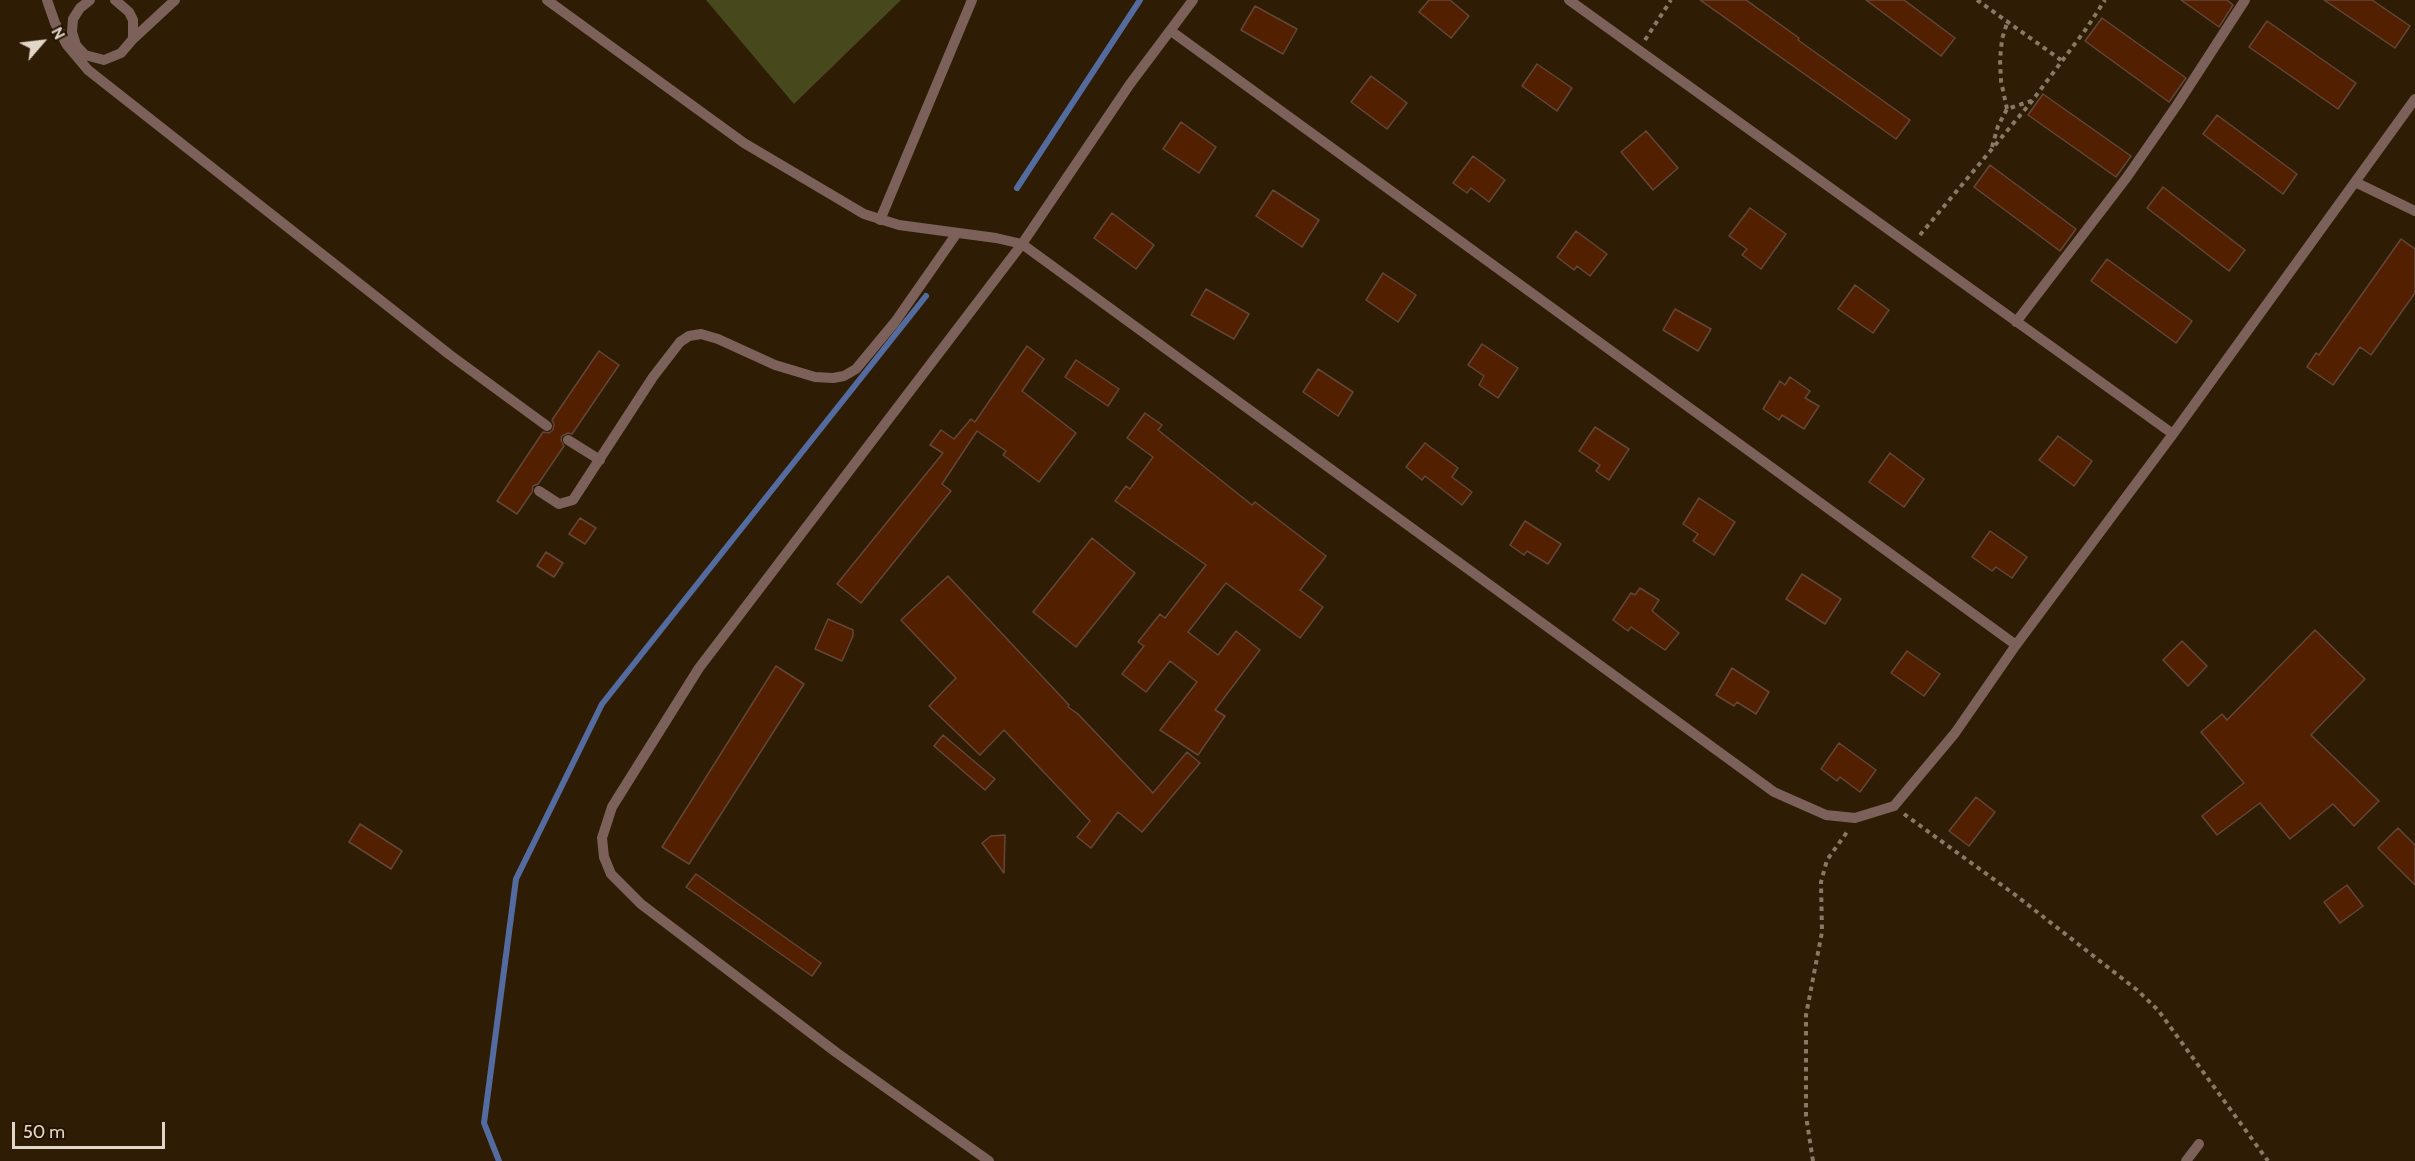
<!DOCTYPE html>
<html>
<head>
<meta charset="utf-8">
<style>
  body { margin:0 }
  #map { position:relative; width:2415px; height:1161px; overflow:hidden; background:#2e1c04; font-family:Cabin,sans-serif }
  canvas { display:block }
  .north { position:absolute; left:12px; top:12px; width:60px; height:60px; -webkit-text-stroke:4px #241300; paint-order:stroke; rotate:62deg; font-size:16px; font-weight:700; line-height:24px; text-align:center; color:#e2d6c8 }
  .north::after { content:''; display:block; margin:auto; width:21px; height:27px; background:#e2d6c8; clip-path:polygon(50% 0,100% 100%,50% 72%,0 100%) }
  .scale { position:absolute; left:12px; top:1122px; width:153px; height:27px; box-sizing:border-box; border:3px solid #e2d6c8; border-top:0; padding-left:8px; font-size:18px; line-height:21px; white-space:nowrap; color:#e2d6c8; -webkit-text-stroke:4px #241300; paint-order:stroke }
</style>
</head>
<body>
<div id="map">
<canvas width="2415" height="1161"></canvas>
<div class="north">N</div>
<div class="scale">50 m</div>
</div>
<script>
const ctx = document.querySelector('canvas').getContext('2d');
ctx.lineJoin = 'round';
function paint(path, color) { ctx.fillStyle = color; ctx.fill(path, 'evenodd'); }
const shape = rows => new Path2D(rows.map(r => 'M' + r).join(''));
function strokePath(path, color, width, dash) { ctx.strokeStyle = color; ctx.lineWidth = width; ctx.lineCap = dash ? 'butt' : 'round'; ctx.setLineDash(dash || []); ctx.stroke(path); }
paint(shape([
  [706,0,901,0,794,104]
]), '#47491d');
strokePath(shape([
  [1017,188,1140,0],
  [499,1161,484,1123,516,879,602,704,926,296]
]), '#536b9e', 6);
const building = shape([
  [1429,0,1450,0,1469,16,1451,38,1419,12,1429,0],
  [1700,0,1746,0,1799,38,1798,40,1910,120,1896,139,1700,0],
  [1866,0,1904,0,1955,38,1941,56,1866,0],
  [2181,0,2227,0,2233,5,2219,27,2181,0],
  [2324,0,2372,0,2410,26,2395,48,2324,0],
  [1255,6,1297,29,1283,54,1241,30,1255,6],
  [2102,18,2186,78,2169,102,2085,41,2102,18],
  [2267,21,2356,83,2338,109,2249,47,2267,21],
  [1537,64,1572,88,1557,111,1522,86,1537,64],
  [1371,76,1407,103,1387,129,1351,102,1371,76],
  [2043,94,2131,156,2116,177,2028,115,2043,94],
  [2217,115,2297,174,2283,194,2203,134,2217,115],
  [1181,122,1216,147,1199,173,1163,149,1181,122],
  [1646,131,1678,168,1653,190,1621,152,1646,131],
  [1473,156,1505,180,1489,202,1471,188,1467,193,1453,183,1473,156],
  [1990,165,2076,229,2060,251,1974,187,1990,165],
  [2163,187,2245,250,2229,271,2147,208,2163,187],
  [1273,190,1319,220,1302,247,1256,216,1273,190],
  [1750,208,1786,234,1761,269,1742,255,1747,249,1729,236,1750,208],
  [1112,213,1154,245,1136,269,1094,238,1112,213],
  [1576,231,1607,254,1590,276,1577,266,1574,270,1557,257,1576,231],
  [2401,239,2415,249,2415,293,2371,355,2360,347,2333,385,2307,367,2316,353,2319,355,2401,239],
  [2107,259,2192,321,2176,343,2091,281,2107,259],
  [1383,273,1416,295,1398,322,1366,300,1383,273],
  [1855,285,1889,310,1873,333,1838,309,1855,285],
  [1206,289,1249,314,1234,339,1191,315,1206,289],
  [1675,309,1711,329,1698,351,1663,330,1675,309],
  [1482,344,1518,368,1498,398,1479,385,1484,376,1468,365,1482,344],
  [1027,346,1044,359,1022,391,1076,433,1039,482,1003,455,1006,451,977,431,942,484,951,491,861,603,837,584,943,453,930,445,941,430,954,439,971,419,975,422,1027,346],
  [599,351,619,365,572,434,568,433,562,436,561,440,564,446,538,484,533,486,532,492,517,514,497,501,543,432,549,433,553,430,554,424,552,420,599,351],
  [1076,360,1119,389,1108,406,1065,377,1076,360],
  [1318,369,1353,392,1338,416,1303,392,1318,369],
  [1790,377,1810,391,1805,398,1819,406,1804,429,1782,415,1779,420,1763,409,1780,381,1785,385,1790,377],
  [1145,413,1162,425,1158,430,1252,505,1255,502,1326,556,1300,590,1323,607,1300,638,1226,583,1188,632,1218,655,1236,631,1260,650,1215,710,1225,716,1198,755,1160,730,1197,682,1170,661,1146,692,1122,674,1144,646,1138,642,1160,614,1165,618,1206,565,1115,501,1126,486,1130,489,1153,457,1127,438,1145,413],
  [1595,427,1629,449,1609,480,1596,471,1600,465,1579,451,1595,427],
  [2058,436,2092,461,2074,486,2039,460,2058,436],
  [1425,443,1458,468,1452,477,1472,492,1462,505,1425,476,1422,480,1406,467,1425,443],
  [1890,453,1924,479,1904,507,1869,482,1890,453],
  [1699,498,1735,522,1714,555,1693,541,1698,534,1683,524,1699,498],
  [580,518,596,528,585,544,569,534,580,518],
  [1525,521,1561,544,1548,564,1527,551,1524,555,1510,545,1525,521],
  [1990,531,2027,557,2012,578,1996,567,1992,571,1972,557,1990,531],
  [1092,538,1135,573,1076,647,1033,612,1092,538],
  [546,552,563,563,554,577,537,566,546,552],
  [1802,574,1841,599,1825,624,1786,599,1802,574],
  [948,576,1069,705,1068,707,1078,714,1153,793,1187,752,1200,763,1142,832,1118,812,1091,848,1077,837,1090,821,1004,730,980,755,929,706,956,678,901,620,948,576],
  [1640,588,1659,600,1652,611,1679,633,1665,650,1631,627,1628,631,1613,620,1631,593,1635,595,1640,588],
  [828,619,853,630,853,636,842,661,815,649,828,619],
  [2315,630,2365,679,2311,735,2379,801,2354,826,2333,804,2290,839,2260,803,2217,835,2202,816,2244,783,2201,732,2222,714,2227,720,2315,630],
  [2182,641,2207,666,2188,686,2163,660,2182,641],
  [1907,651,1940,674,1924,696,1891,673,1907,651],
  [776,666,804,684,689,864,662,847,776,666],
  [1732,668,1769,692,1756,714,1737,702,1734,706,1716,695,1732,668],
  [943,735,995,779,985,790,934,746,943,735],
  [1839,743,1876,770,1860,792,1840,777,1837,781,1821,769,1839,743],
  [1976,797,1995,812,1969,846,1949,831,1976,797],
  [360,824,402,851,391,869,349,842,360,824],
  [2398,828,2415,845,2415,885,2378,848,2398,828],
  [1005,835,1004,873,982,843,991,836,1005,835],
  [696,874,821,963,812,976,686,887,696,874],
  [2347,885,2363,906,2340,923,2324,902,2347,885]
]);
paint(building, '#522000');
strokePath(building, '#634637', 1.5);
strokePath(shape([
  [1977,0,2061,60],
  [1645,40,1671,0],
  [2007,109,2001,81,2000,60,2002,39,2008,20],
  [1992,147,1998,126,2007,109,2031,101],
  [1920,235,2032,101,2086,29,2105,0],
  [1904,814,2014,894,2137,990,2158,1010,2268,1161],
  [1813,1161,1806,1116,1806,1015,1822,932,1821,882,1827,860,1847,832]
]), '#887966', 4, [4.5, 4.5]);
strokePath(shape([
  [47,0,55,23,67,45,88,70,450,355,547,426],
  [90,0,80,8,73,19,72,32,76,45,85,55,104,60,121,53,133,39,133,20,129,12,115,0],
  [547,0,744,143,864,214,899,225,996,238,1022,244,1774,792,1826,815,1855,818,1894,806,1955,733,2016,645,2173,434,2415,99],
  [1569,0,2173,434],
  [1171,31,2016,645],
  [133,39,175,0],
  [2355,182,2415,211],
  [880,220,972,0],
  [2016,322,2127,177,2177,105,2245,0],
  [568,440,600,460],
  [539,491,559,504,573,500,653,377,680,342,689,336,701,334,718,339,775,365,815,377,833,378,844,376,856,369,895,322,957,233],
  [989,1161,837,1053,641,904,611,874,604,857,602,838,612,807,699,668,1022,244,1130,84,1193,0],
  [2186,1161,2199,1144]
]), '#7c605a', 10);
</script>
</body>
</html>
